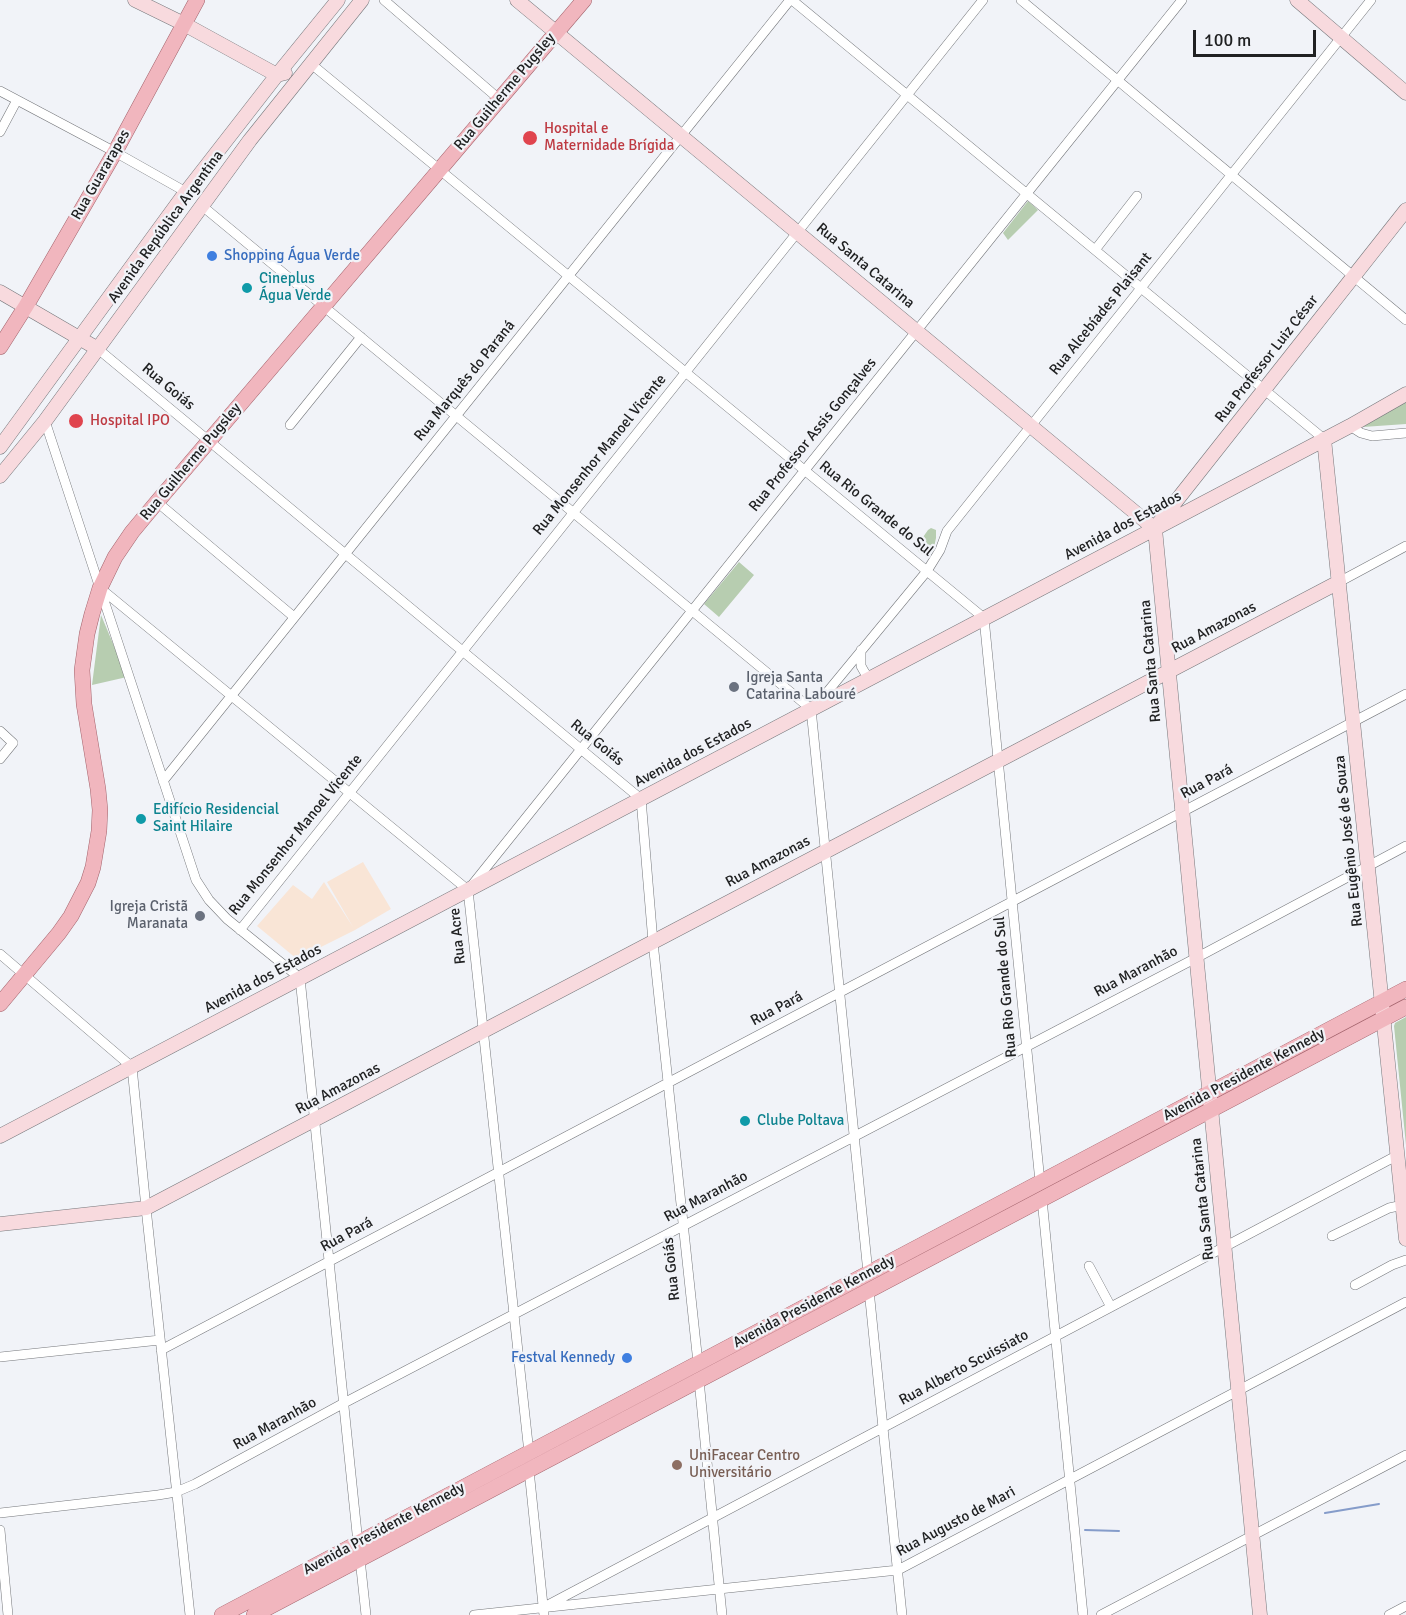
<!DOCTYPE html>
<html>
<head>
<meta charset="utf-8">
<style>
  body { margin:0 }
  #map { position:relative; width:1406px; height:1615px; overflow:hidden; background:#f1f3f8; font-family:Signika,sans-serif }
  canvas { display:block }
  .scale { position:absolute; left:1193px; top:30px; width:123px; height:27px; box-sizing:border-box; border:3px solid #202122; border-top:0; padding-left:8px; font-size:18px; line-height:21px; white-space:nowrap; color:#202122; -webkit-text-stroke:4px #f1f3f8; paint-order:stroke }
</style>
</head>
<body>
<div id="map">
<canvas width="1406" height="1615"></canvas>
<div class="scale">100 m</div>
</div>
<script>
const ctx = document.querySelector('canvas').getContext('2d');
ctx.lineJoin = 'round';
function paint(path, color) { ctx.fillStyle = color; ctx.fill(path, 'evenodd'); }
const shape = rows => new Path2D(rows.map(r => 'M' + r).join(''));
function strokePath(path, color, width, dash) { ctx.strokeStyle = color; ctx.lineWidth = width; ctx.lineCap = dash ? 'butt' : 'round'; ctx.setLineDash(dash || []); ctx.stroke(path); }
function label(font, color, halo, rows, align = 'center') {
  ctx.font = font + ' Signika,sans-serif'; ctx.lineWidth = 4.5; ctx.setLineDash([]); ctx.textBaseline = 'middle'; ctx.strokeStyle = halo; ctx.fillStyle = color; for (const [text, x, y, turn = 0] of rows) {
    ctx.save(); ctx.translate(x, y); ctx.rotate((+turn || 0) * Math.PI / 180); ctx.textAlign = isNaN(turn) ? turn : align; if (halo) ctx.strokeText(text, 0, 0); ctx.fillText(text, 0, 0); ctx.restore();
  }
}
paint(shape([
  [363,862,391,909,355,930,297,959,257,926,293,885,312,899,324,882,353,927,327,882]
]), '#f9e5d6');
paint(shape([
  [1028,201,1038,210,1008,240,1003,233],
  [1406,398,1406,424,1363,427],
  [931,528,936,530,936,538,933,552,925,555,919,552,914,543,921,540,928,530],
  [739,562,754,575,719,617,704,604],
  [101,615,127,677,92,685],
  [1406,1017,1406,1145,1394,1026,1395,1023]
]), '#b7cdb0');
strokePath(shape([
  [1325,1513,1379,1504],
  [1085,1530,1119,1531]
]), '#859cca', 2);
const street = shape([
  [384,0,499,99],
  [792,0,1324,439],
  [1021,0,1406,320],
  [310,63,984,618,1040,1182],
  [0,91,115,152,186,192],
  [0,132,17,100],
  [201,205,811,709,868,1273],
  [1095,250,1137,196],
  [98,349,641,799,653,942,698,1363],
  [45,421,196,880,209,900,227,919,300,978,358,1543],
  [290,425,361,337],
  [1350,426,1361,433,1372,436,1406,433],
  [157,502,294,617],
  [1339,582,1406,546],
  [100,588,468,890,529,1453],
  [861,650,861,666,865,673,871,678],
  [819,702,927,571,940,550,947,531,1371,0],
  [0,731,13,743,0,759],
  [163,781,790,0],
  [472,885,1182,0],
  [240,930,983,0],
  [0,954,132,1067,146,1208,190,1615],
  [1042,1199,1083,1615],
  [1332,1236,1389,1208,1403,1205],
  [1089,1266,1111,1307],
  [1355,1285,1392,1265,1406,1260],
  [869,1290,902,1615],
  [161,1350,1406,694],
  [0,1357,160,1340],
  [699,1380,722,1615],
  [529,1470,544,1615],
  [0,1513,158,1495,176,1492,195,1484,344,1403,1196,958,1406,846],
  [0,1530,8,1615],
  [360,1559,366,1615],
  [548,1605,1398,1155],
  [474,1615,898,1570,1406,1302],
  [1101,1615,1406,1455],
  [1389,1615,1406,1606]
]);
const secondary = shape([
  [135,0,184,24,277,75,285,73],
  [517,0,1155,529,1260,1615],
  [1297,0,1406,93],
  [0,292,98,349],
  [1324,439,1406,1239],
  [0,447,186,192,277,75,338,0],
  [0,476,45,421,250,140,362,0],
  [1158,524,1406,210],
  [0,1136,1350,426,1406,394],
  [0,1224,146,1208,1339,582]
]);
const primary = shape([
  [0,347,26,306,115,152,197,0],
  [0,1004,59,933,71,916,88,883,93,867,99,831,100,810,98,789,84,704,82,670,87,634,92,614,100,588,115,557,132,532,157,502,584,0],
  [222,1615,1406,989],
  [254,1615,1406,1007]
]);
strokePath(street, '#75777b', 10);
strokePath(secondary, '#75777b', 15);
strokePath(primary, '#a2626b', 16);
strokePath(street, '#fff', 9);
strokePath(secondary, '#f8dade', 14);
strokePath(primary, '#f1b6be', 15);
for (const [x, y, r, color] of [
  [530,138,8,"#e0444e"],
  [212,256,6,"#3f7fe0"],
  [247,288,6,"#0f9aa8"],
  [76,421,8,"#e0444e"],
  [734,687,6,"#6b7280"],
  [141,819,6,"#0f9aa8"],
  [200,916,6,"#6b7280"],
  [745,1121,6,"#0f9aa8"],
  [627,1358,6,"#3f7fe0"],
  [677,1465,6,"#8d6e63"]
]) { const dot = new Path2D(); dot.arc(x, y, r, 0, 2 * Math.PI); ctx.fillStyle = color; ctx.fill(dot); strokePath(dot, '#f1f3f8', 2); }
label('15px', '#202122', '#f1f3f8', [
  ["Rua Guilherme Pugsley",505,92,-50],
  ["Rua Guararapes",101,175,-60],
  ["Avenida República Argentina",166,227,-54],
  ["Rua Santa Catarina",865,266,40],
  ["Rua Alcebíades Plaisant",1101,314,-51],
  ["Rua Professor Luiz César",1267,359,-52],
  ["Rua Marquês do Paraná",465,381,-51],
  ["Rua Goiás",168,387,40],
  ["Rua Professor Assis Gonçalves",813,435,-51],
  ["Rua Monsenhor Manoel Vicente",600,455,-51],
  ["Rua Guilherme Pugsley",191,462,-50],
  ["Rua Rio Grande do Sul",876,509,39],
  ["Avenida dos Estados",1123,526,-28],
  ["Rua Amazonas",1214,628,-28],
  ["Rua Santa Catarina",1151,661,-95],
  ["Rua Goiás",597,743,39],
  ["Avenida dos Estados",693,753,-28],
  ["Rua Pará",1207,782,-28],
  ["Rua Monsenhor Manoel Vicente",296,835,-51],
  ["Rua Eugênio José de Souza",1349,841,-96],
  ["Rua Amazonas",768,862,-28],
  ["Rua Acre",458,936,-96],
  ["Rua Maranhão",1136,972,-28],
  ["Avenida dos Estados",263,979,-28],
  ["Rua Rio Grande do Sul",1006,987,-95],
  ["Rua Pará",777,1009,-28],
  ["Avenida Presidente Kennedy",1244,1075,-28],
  ["Rua Amazonas",338,1089,-28],
  ["Rua Maranhão",706,1197,-28],
  ["Rua Santa Catarina",1203,1199,-96],
  ["Rua Pará",347,1235,-28],
  ["Rua Goiás",672,1269,-96],
  ["Avenida Presidente Kennedy",814,1302,-28],
  ["Rua Alberto Scuissiato",964,1368,-28],
  ["Rua Maranhão",275,1424,-29],
  ["Rua Augusto de Mari",956,1522,-28],
  ["Avenida Presidente Kennedy",384,1529,-28]
]);
label('15px', '#be3a42', '#f1f3f8', [
  ["Hospital e",544,129],
  ["Maternidade Brígida",544,146],
  ["Hospital IPO",90,421]
], 'left');
label('15px', '#366cbe', '#f1f3f8', [
  ["Shopping Água Verde",224,256],
  ["Festval Kennedy",615,1358,"right"]
], 'left');
label('15px', '#0d838f', '#f1f3f8', [
  ["Cineplus",259,279],
  ["Água Verde",259,296],
  ["Edifício Residencial",153,810],
  ["Saint Hilaire",153,827],
  ["Clube Poltava",757,1121]
], 'left');
label('15px', '#5b616d', '#f1f3f8', [
  ["Igreja Santa",746,678],
  ["Catarina Labouré",746,695],
  ["Igreja Cristã",188,907,"right"],
  ["Maranata",188,924,"right"]
], 'left');
label('15px', '#785e54', '#f1f3f8', [
  ["UniFacear Centro",689,1456],
  ["Universitário",689,1473]
], 'left');
</script>
</body>
</html>
